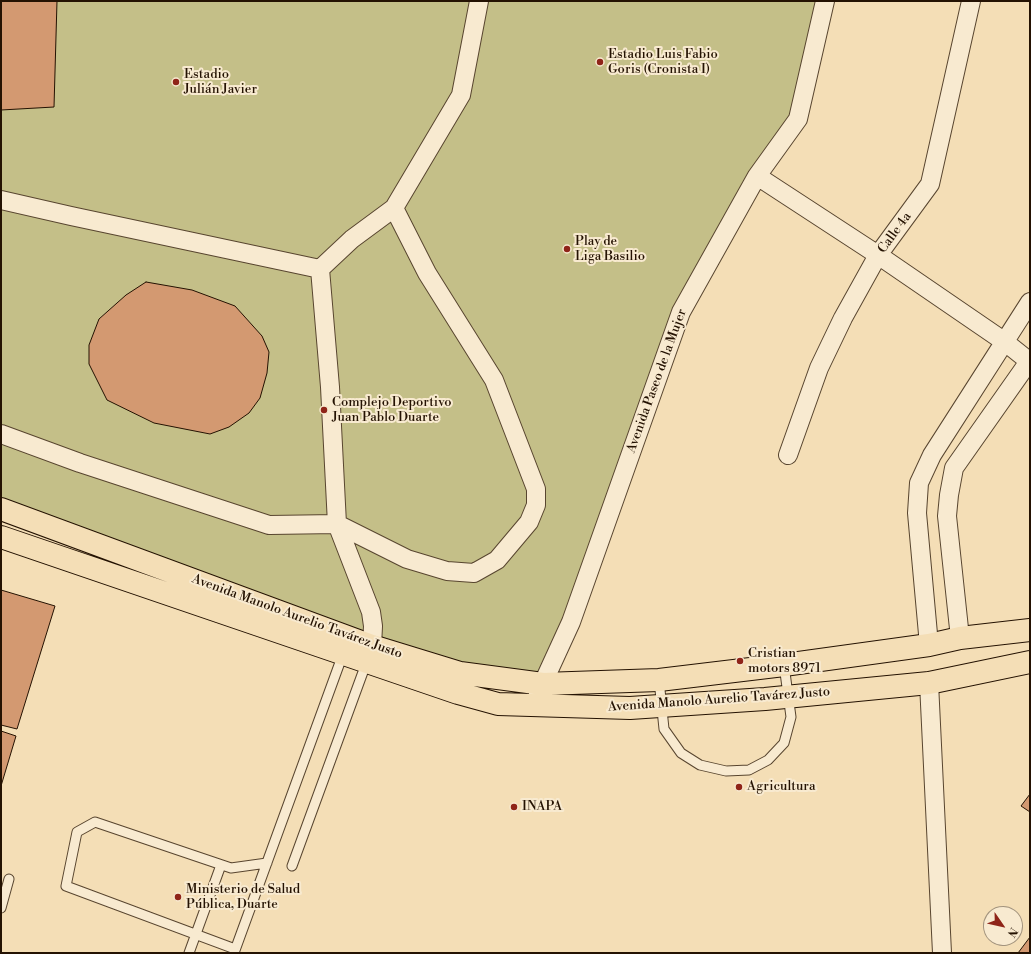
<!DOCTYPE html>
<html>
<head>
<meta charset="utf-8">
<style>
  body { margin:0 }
  #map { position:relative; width:1031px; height:954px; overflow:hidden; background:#f4deb6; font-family:"Libre Bodoni",serif }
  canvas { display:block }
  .frame { position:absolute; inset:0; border:2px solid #241202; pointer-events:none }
  .north { position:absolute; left:983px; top:906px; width:40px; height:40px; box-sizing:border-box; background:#f8ead0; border:1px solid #a3947e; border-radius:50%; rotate:124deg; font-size:11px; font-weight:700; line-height:16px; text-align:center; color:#241202 }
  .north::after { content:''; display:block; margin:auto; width:14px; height:18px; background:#8f2418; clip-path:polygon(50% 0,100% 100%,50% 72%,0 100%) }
</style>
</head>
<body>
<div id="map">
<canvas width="1031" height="954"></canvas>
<div class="frame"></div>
<div class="north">N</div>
</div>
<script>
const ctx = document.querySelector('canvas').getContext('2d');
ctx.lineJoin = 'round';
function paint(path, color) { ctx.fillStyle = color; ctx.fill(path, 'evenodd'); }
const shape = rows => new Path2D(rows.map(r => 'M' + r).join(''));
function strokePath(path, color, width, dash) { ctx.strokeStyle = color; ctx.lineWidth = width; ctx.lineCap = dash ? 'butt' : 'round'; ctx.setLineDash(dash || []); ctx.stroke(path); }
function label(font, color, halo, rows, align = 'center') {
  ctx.font = font + ' "Libre Bodoni",serif'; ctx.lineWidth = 4; ctx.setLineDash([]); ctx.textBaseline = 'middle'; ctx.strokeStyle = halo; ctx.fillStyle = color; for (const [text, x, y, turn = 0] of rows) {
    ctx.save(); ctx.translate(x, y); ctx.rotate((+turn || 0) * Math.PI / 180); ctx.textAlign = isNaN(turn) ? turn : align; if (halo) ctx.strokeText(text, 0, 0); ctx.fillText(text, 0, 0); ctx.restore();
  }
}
paint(shape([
  [1,1,826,1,798,119,681,312,552,683,395,653,1,507]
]), '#c4bf88');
const building = shape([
  [1,1,57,1,54,107,1,110,1,1],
  [146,282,192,290,235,306,262,336,269,352,267,373,260,398,249,413,229,427,210,434,154,423,107,400,89,364,89,345,99,319,126,295,146,282],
  [1,590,55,606,17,729,1,725,1,590],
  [1,731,16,736,1,786,1,731],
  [1030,794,1030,812,1021,806,1030,794],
  [1030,937,1030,953,1018,953,1030,937]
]);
paint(building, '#d39971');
strokePath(building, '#241202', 1);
const service = shape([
  [659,680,664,729,681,753,700,765,726,771,749,770,768,760,784,743,791,717,784,665],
  [292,866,367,661],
  [1,908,9,879],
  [235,949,66,886,77,832,95,822,231,868,267,863],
  [189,953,221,865],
  [234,953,343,654]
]);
const minor = shape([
  [757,176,878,255,1005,342,1030,362],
  [1,200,71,216,320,269],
  [320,269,330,387,337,524,371,612,373,626,372,646,368,659],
  [320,269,352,239,394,208,461,95,479,1],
  [1,434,80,463,269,525,337,524,407,559,447,571,474,573,497,560,529,522,536,505,536,489,494,380,427,273,394,208],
  [788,455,819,368,843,318,878,255,930,184,971,1],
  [960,638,947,516,949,495,954,468,1030,360],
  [929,645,917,513,919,483,932,455,1030,302],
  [929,683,942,953],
  [538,694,571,622,681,312,757,176,798,119,825,1]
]);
const primary = shape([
  [1,509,372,646,460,673,543,684,659,680,784,665,929,645,960,638,1030,630],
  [1,537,458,693,498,704,630,708,765,699,929,683,1030,662]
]);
strokePath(service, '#58452f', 11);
strokePath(minor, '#58452f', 20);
strokePath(primary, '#241202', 24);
strokePath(service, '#f8ead0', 9);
strokePath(minor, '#f8ead0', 18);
strokePath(primary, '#f4deb6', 22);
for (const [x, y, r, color] of [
  [600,62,4,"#8f2418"],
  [176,82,4,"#8f2418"],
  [567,249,4,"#8f2418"],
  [324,410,4,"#8f2418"],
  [740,661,4,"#8f2418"],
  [739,787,4,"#8f2418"],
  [514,807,4,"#8f2418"],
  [178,897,4,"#8f2418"]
]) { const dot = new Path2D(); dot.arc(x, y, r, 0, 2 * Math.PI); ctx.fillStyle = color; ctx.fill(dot); strokePath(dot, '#f8ead0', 1.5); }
label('13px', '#241202', '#f8ead0', [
  ["Estadio Luis Fabio",608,55],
  ["Goris (Cronista I)",608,70],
  ["Estadio",184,75],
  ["Julián Javier",184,90],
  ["Play de",575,242],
  ["Liga Basilio",575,257],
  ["Complejo Deportivo",332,403],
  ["Juan Pablo Duarte",332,418],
  ["Cristian",748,654],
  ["motors 8971",748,669],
  ["Agricultura",747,787],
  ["INAPA",522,807],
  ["Ministerio de Salud",186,890],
  ["Pública, Duarte",186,905]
], 'left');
label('13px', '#241202', '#f8ead0', [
  ["Calle 4a",895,233,-54],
  ["Avenida Paseo de la Mujer",657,381,-70],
  ["Avenida Manolo Aurelio Tavárez Justo",297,617,20],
  ["Avenida Manolo Aurelio Tavárez Justo",719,700,-4]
]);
</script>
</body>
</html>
